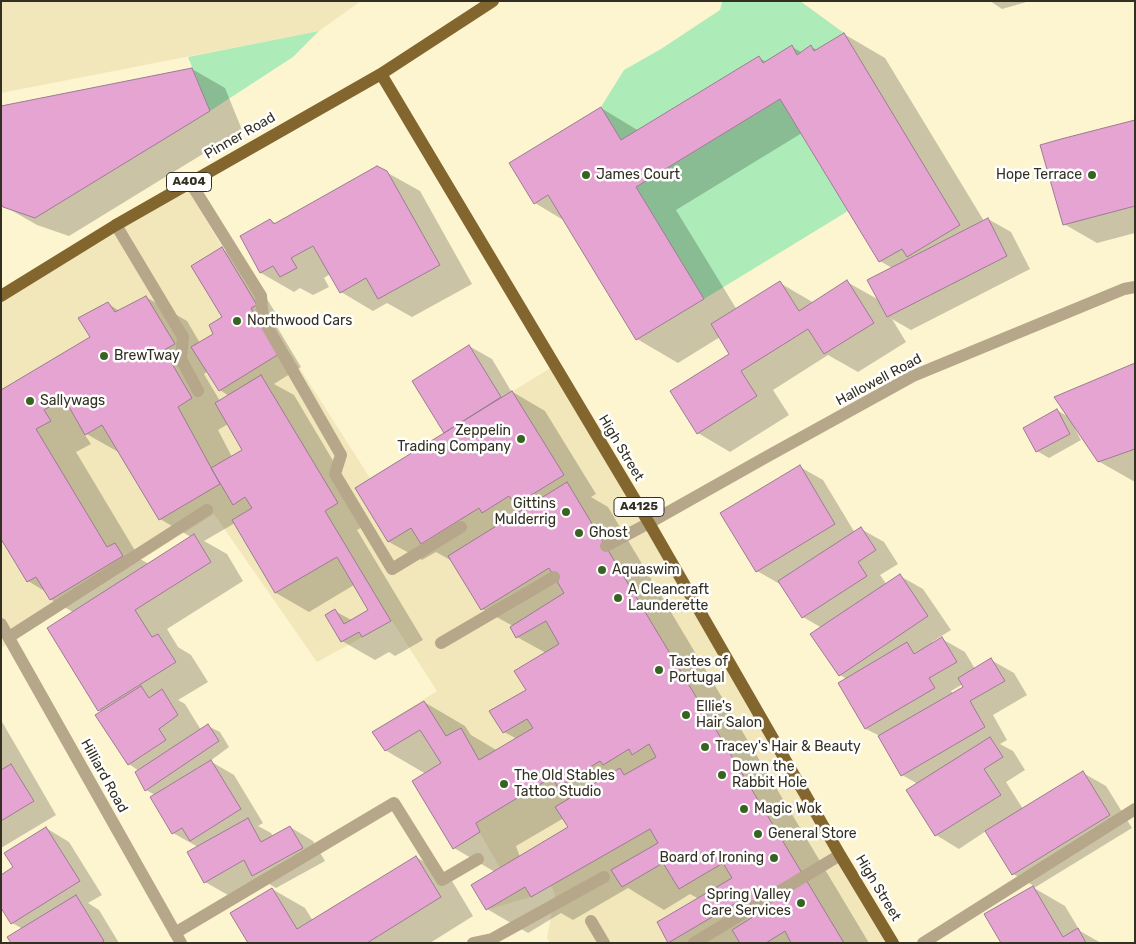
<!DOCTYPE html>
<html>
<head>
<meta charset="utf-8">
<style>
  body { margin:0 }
  #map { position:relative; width:1136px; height:944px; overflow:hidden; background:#fdf4d0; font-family:Rubik,sans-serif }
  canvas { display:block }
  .frame { position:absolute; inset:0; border:2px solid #333022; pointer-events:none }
</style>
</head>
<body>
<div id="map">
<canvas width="1136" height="944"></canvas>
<div class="frame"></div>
</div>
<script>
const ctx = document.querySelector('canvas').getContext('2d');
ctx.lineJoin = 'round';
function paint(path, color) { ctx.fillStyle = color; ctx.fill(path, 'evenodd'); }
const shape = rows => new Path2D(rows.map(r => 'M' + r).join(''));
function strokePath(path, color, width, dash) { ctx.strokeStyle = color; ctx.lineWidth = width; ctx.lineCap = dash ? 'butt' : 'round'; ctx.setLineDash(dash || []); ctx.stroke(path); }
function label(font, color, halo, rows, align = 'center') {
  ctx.font = font + ' Rubik,sans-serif'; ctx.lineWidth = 5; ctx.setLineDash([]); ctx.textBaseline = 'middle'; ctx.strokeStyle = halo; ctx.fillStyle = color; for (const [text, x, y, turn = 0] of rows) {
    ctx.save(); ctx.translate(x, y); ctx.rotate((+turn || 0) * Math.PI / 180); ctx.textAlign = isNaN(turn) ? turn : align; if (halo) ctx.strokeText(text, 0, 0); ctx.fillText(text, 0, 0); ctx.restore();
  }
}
paint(shape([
  [1,1,361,1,319,31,1,93],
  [185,184,222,247,370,478,554,366,889,943,550,943,547,938,555,894,551,885,531,897,486,910,471,885,500,868,480,833,453,849,412,781,441,763,420,730,385,751,372,732,437,691,392,621,317,662,214,514,1,648,1,296]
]), '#f2e7bb');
paint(shape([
  [736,1,800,1,844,33,814,51,811,45,797,55,792,45,763,63,759,56,621,140,601,107,624,70,661,49,720,10,722,2],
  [319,31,293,57,210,111,188,57],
  [780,99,848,211,704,299,636,187]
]), '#adebb8');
paint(shape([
  [990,1,1030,1,1002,9],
  [844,34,885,58,984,221,988,219,1011,232,1030,269,911,330,892,319,906,342,858,372,828,355,773,390,789,415,730,452,698,433,731,354,720,337,678,363,637,339,565,221,535,203,601,108,639,131,759,58,767,62,792,47,803,53,811,47,818,50],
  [802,133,880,261,892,268,879,300,847,282,814,303,780,283,737,310,676,210],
  [192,69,225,88,242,130,69,236,37,225,4,206],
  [1135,121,1135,233,1097,243,1064,224],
  [386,172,420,191,472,284,412,317,387,303,373,311,341,292,330,274,324,278,329,287,313,295,300,288,294,292,261,273,242,237,270,220,277,224],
  [222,249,245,262,279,319,274,322,301,367,274,384,294,395,370,523,357,530,423,640,395,656,389,652,375,660,342,641,335,611,353,621,370,611,354,585,309,612,276,593,235,523,204,541,227,554,243,581,167,629,178,647,191,655,208,682,178,700,185,704,201,730,208,726,220,732,229,747,210,761,234,775,263,823,258,826,271,833,273,837,290,827,313,841,325,861,276,888,259,878,228,895,205,882,198,847,173,833,155,795,146,790,139,771,129,764,102,712,99,710,73,612,50,599,46,592,28,581,1,392,91,338,108,304,120,311,146,297,187,321,200,343,215,334,223,318],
  [208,371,220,390,229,396,220,401,204,374],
  [228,424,244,450,232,457,218,430],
  [83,432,120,453,160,519,191,537,149,564,140,559,76,452,91,444],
  [469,346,492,359,511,391,545,411,596,494,591,497,608,507,869,943,669,943,659,923,699,899,690,894,664,910,628,888,573,920,561,913,528,933,487,909,472,885,495,872,454,848,426,774,385,750,424,702,465,726,471,735,498,751,517,739,504,732,546,653,517,637,513,626,482,609,452,561,436,552,422,560,389,542,446,433,413,381],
  [564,818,569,828,520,857,516,846],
  [1135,364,1135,482,1098,461,1076,428,1075,429,1081,440,1049,458,1037,451,1025,428,1057,410,1070,418],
  [800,467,823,480,855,533,861,529,884,542,898,564,880,575,887,585,900,576,923,589,951,630,932,642,933,644,942,639,965,652,975,669,991,660,1014,673,1027,695,993,715,1007,740,1000,744,1013,751,1025,770,1006,782,1023,809,1083,773,1106,786,1132,828,1034,888,1065,906,1080,931,1101,943,1002,943,986,915,1034,886,1013,874,986,831,959,849,936,835,918,784,902,775,880,736,866,729,840,683,847,679,840,675,822,628,803,617,781,583,780,584,757,571],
  [963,684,965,687,953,694,951,691],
  [1,720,56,815,1,848],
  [46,828,69,842,102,895,88,903,99,910,119,943,12,943,23,929,12,923,15,868],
  [416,857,449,876,473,916,430,943,250,943,272,889,305,908,313,921]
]), '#0003');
const building = shape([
  [844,33,960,225,907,257,902,249,879,262,780,99,636,187,704,299,636,340,548,195,534,204,509,163,601,107,621,140,759,56,763,63,792,45,797,55,811,45,814,51,844,33],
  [192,68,210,111,35,218,3,207,1,204,1,106,192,68],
  [1135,120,1135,206,1063,225,1040,145,1061,139,1135,120],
  [377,166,387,171,440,265,378,299,366,278,340,293,313,246,291,258,297,268,280,277,273,266,260,273,240,236,270,219,274,224,377,166],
  [988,218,1007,256,887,317,867,280,988,218],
  [222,247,257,305,251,308,279,354,219,391,191,347,213,334,209,325,222,317,191,266,222,247],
  [847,280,874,323,824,354,808,329,741,371,757,396,697,434,670,391,729,354,711,324,780,281,799,311,847,280],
  [146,296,175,344,164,350,192,398,178,407,220,484,159,520,102,425,85,435,64,398,44,410,51,421,36,429,107,547,115,543,123,556,50,600,36,577,27,582,1,539,1,390,90,337,78,318,108,302,115,312,146,296],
  [469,345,501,397,444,433,412,381,469,345],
  [1135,363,1135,449,1098,462,1054,397,1135,363],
  [261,375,338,503,325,511,391,621,362,637,359,632,341,642,325,615,335,609,344,624,368,610,337,557,275,593,232,520,252,508,245,497,233,505,211,468,242,450,215,403,261,375],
  [512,391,564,475,515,505,509,496,482,513,479,508,421,544,411,528,388,542,355,488,512,391],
  [1057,409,1070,434,1036,452,1023,428,1057,409],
  [800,465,835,524,756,572,720,513,800,465],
  [567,482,844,943,791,943,785,931,766,943,740,943,732,930,756,915,746,897,668,943,657,922,732,878,723,863,679,889,663,863,622,887,611,870,658,843,650,829,531,897,525,887,486,910,471,885,568,827,555,807,620,768,624,775,656,757,649,744,632,755,629,749,603,765,600,761,558,787,552,777,476,823,480,832,453,849,412,781,441,763,420,730,385,751,372,732,424,701,446,736,461,728,479,760,533,728,527,719,503,733,489,711,526,690,514,671,559,644,546,621,516,638,510,627,564,593,549,568,481,610,448,556,567,482],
  [861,527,876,550,858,562,867,576,802,618,778,581,861,527],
  [194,534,211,562,135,610,152,637,158,634,176,662,98,711,47,628,194,534],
  [900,574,928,616,839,676,810,634,900,574],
  [942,637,957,662,929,678,935,688,865,729,838,683,907,642,914,654,942,637],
  [991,658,1005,681,970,701,985,727,901,776,878,736,963,687,958,678,991,658],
  [141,686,149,698,162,689,178,715,159,729,166,740,128,765,95,715,141,686],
  [208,724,219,741,145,791,135,772,208,724],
  [990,737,1003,757,984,769,1001,795,935,836,906,790,990,737],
  [211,760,241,809,190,841,182,828,172,834,150,797,211,760],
  [11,764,34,801,1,821,1,770,11,764],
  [1083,771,1110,815,1012,875,985,831,1083,771],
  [248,818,261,842,290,826,303,848,252,876,244,860,204,883,187,852,248,818],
  [46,827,80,881,11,924,1,908,1,875,13,867,4,853,46,827],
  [416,856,441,897,367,943,248,943,230,913,272,888,297,929,416,856],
  [1033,886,1063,937,1078,928,1086,943,1001,943,984,914,1033,886],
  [76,895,104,941,101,943,11,943,7,937,76,895]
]);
paint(building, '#e5a4d2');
strokePath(building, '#9b7c91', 1);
strokePath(shape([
  [190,182,261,296,263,319,341,455,335,474,392,569,461,527],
  [116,225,183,337,181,359,198,391],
  [606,546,649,523],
  [9,637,207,510],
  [441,643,554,577],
  [591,921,604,943],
  [473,943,492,939,604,877],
  [694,943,840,855],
  [923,943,1135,809]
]), '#b7a78a', 12);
strokePath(shape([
  [649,523,768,456,913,376,1124,289,1135,287],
  [1,624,181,943],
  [175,933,394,803,442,880,478,859]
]), '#b7a78a', 12);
strokePath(shape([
  [381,74,649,523,840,855,893,943],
  [1,296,116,225,381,74,493,1]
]), '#83662e', 12);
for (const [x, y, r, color] of [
  [586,175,5,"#376422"],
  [1092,175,5,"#376422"],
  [237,321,5,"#376422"],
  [104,356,5,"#376422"],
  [30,401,5,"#376422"],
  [521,439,5,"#376422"],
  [566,512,5,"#376422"],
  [579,533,5,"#376422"],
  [602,570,5,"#376422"],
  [618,598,5,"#376422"],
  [659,670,5,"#376422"],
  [686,715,5,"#376422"],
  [705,747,5,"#376422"],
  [722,775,5,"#376422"],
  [504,784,5,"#376422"],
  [744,809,5,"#376422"],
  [758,834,5,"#376422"],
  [774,858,5,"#376422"],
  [801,903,5,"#376422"]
]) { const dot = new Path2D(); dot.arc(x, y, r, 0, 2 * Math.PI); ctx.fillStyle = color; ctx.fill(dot); strokePath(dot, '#fff', 2); }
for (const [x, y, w] of [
  [189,182,45],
  [639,507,50]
]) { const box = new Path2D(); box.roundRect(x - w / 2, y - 9.5, w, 19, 4); ctx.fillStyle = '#fff'; ctx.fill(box); strokePath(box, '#333022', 1); }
label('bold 12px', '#333022', null, [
  ["A404",189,182],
  ["A4125",639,507]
]);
label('14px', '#333022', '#fff', [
  ["Pinner Road",240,136,-30],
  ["Hallowell Road",879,380,-28],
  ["High Street",621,448,59],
  ["Hilliard Road",104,776,61],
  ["High Street",878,888,59]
]);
label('14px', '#333022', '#fff', [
  ["James Court",596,175],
  ["Hope Terrace",1082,175,"right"],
  ["Northwood Cars",247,321],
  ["BrewTway",114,356],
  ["Sallywags",40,401],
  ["Zeppelin",511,431,"right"],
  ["Trading Company",511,447,"right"],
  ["Gittins",556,504,"right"],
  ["Mulderrig",556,520,"right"],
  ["Ghost",589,533],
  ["Aquaswim",612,570],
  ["A Cleancraft",628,590],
  ["Launderette",628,606],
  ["Tastes of",669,662],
  ["Portugal",669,678],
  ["Ellie's",696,707],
  ["Hair Salon",696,723],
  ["Tracey's Hair & Beauty",715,747],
  ["Down the",732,767],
  ["Rabbit Hole",732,783],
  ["The Old Stables",514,776],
  ["Tattoo Studio",514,792],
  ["Magic Wok",754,809],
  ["General Store",768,834],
  ["Board of Ironing",764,858,"right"],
  ["Spring Valley",791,895,"right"],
  ["Care Services",791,911,"right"]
], 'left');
</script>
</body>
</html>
